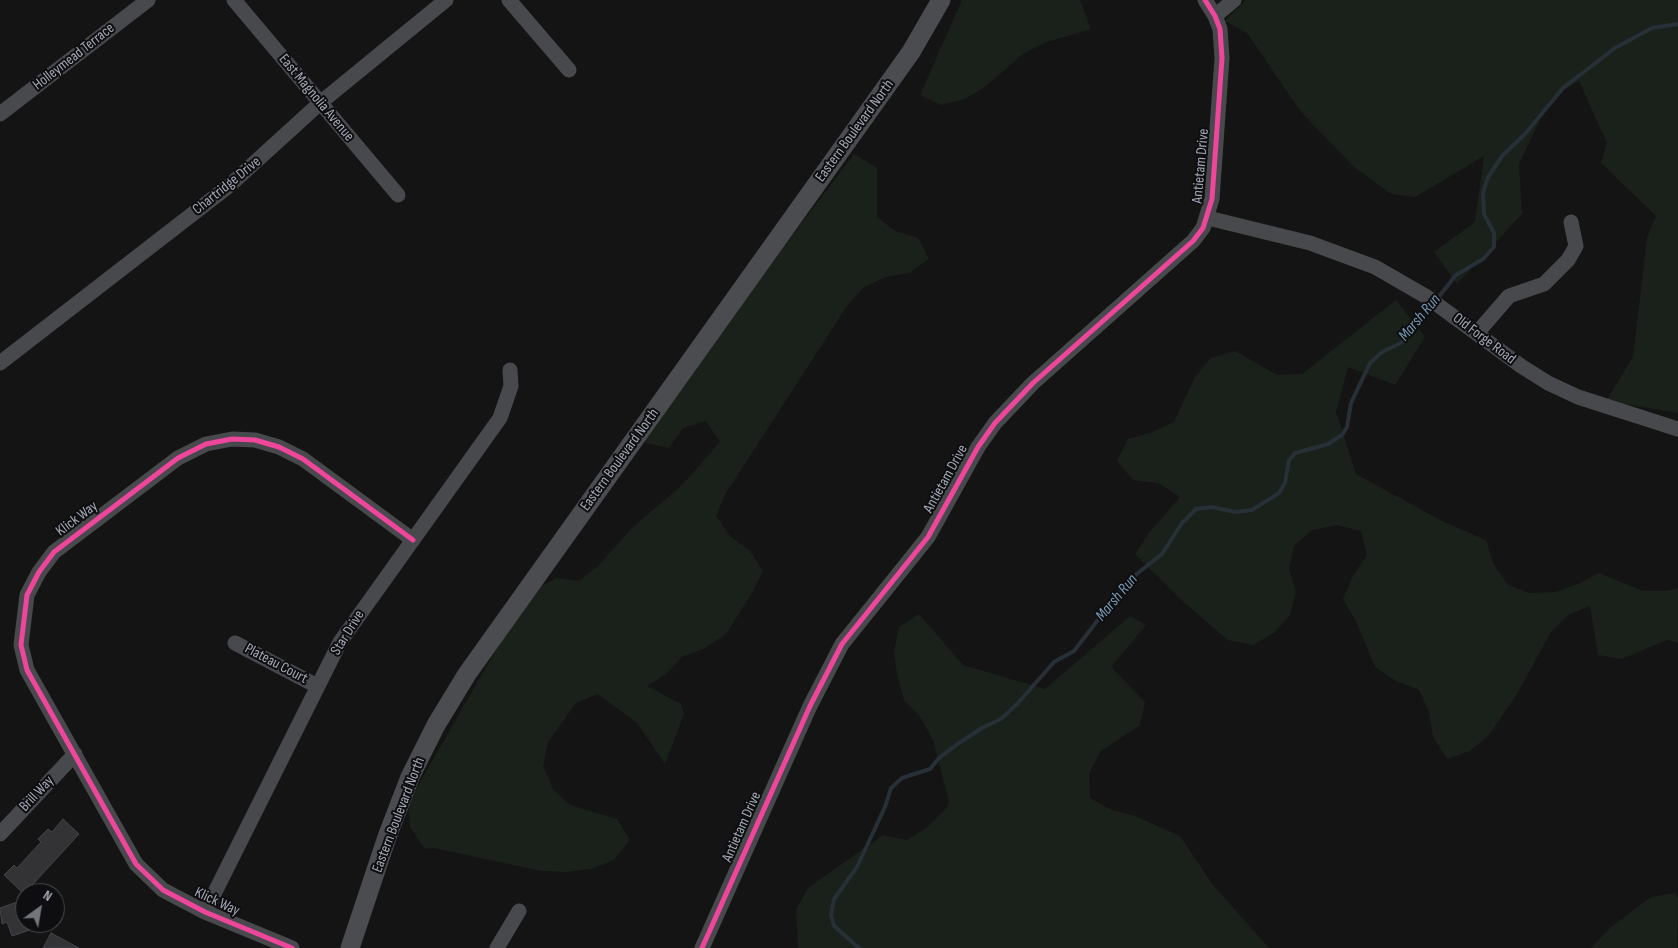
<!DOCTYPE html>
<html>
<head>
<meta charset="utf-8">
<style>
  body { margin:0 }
  #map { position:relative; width:1678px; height:948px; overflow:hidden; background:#141414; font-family:"Sofia Sans Condensed",sans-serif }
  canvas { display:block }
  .north { position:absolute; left:15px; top:883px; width:50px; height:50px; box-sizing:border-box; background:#0e0e10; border:1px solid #4a4c52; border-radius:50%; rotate:32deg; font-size:14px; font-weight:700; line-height:20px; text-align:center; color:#a3aab6 }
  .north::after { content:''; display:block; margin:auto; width:18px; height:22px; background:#71767d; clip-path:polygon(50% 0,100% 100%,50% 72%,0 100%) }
</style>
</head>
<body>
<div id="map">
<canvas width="1678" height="948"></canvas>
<div class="north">N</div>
</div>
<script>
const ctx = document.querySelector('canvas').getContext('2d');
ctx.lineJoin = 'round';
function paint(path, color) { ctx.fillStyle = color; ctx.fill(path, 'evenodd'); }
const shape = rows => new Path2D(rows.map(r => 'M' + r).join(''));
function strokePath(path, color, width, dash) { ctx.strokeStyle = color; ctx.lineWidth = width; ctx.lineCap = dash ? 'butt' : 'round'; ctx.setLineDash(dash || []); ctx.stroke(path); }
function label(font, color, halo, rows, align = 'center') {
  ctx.font = font + ' "Sofia Sans Condensed",sans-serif'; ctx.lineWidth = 4; ctx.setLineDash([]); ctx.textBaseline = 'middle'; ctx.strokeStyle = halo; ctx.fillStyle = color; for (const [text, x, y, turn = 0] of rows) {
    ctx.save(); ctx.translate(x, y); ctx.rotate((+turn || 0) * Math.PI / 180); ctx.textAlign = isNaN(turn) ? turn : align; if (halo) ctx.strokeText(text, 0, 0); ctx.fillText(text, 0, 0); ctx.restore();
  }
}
paint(shape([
  [962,0,1080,0,1091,29,1044,43,1023,54,986,86,965,99,941,105,920,95],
  [1246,0,1678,0,1678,413,1606,401,1633,357,1647,238,1656,216,1601,163,1607,143,1579,81,1550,99,1519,164,1522,214,1457,284,1434,252,1475,222,1484,156,1415,197,1391,194,1353,166,1301,112,1247,33,1225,21],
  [854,154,877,168,877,217,895,231,918,238,929,259,909,273,885,277,863,288,847,306,726,493,716,516,730,536,750,551,763,571,752,593,726,634,705,648,682,657,666,674,647,686,681,704,684,714,665,764,637,723,598,694,576,703,548,742,543,766,553,789,570,805,617,819,630,840,614,860,591,869,566,872,541,871,434,848,425,849,410,827,408,803,528,594,556,578,579,581,598,566,631,529,682,485,720,442,706,421,683,428,669,448,645,443,649,418,664,405],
  [1396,300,1425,337,1395,385,1348,367,1336,412,1356,474,1442,521,1486,540,1494,565,1508,585,1530,593,1555,592,1578,584,1599,573,1643,591,1667,591,1678,588,1678,643,1667,640,1622,659,1598,655,1590,606,1568,615,1551,632,1517,694,1489,735,1470,751,1447,759,1433,737,1429,712,1419,690,1396,681,1375,667,1356,621,1343,599,1353,576,1367,555,1361,531,1337,525,1312,530,1294,546,1289,569,1296,592,1290,615,1274,633,1253,645,1228,640,1181,600,1135,554,1149,533,1180,497,1158,483,1133,480,1117,461,1128,439,1152,432,1174,422,1195,377,1211,358,1235,351,1277,375,1302,374],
  [919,614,963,665,1045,689,1130,616,1146,625,1111,667,1145,702,1140,725,1100,752,1089,774,1090,798,1112,810,1135,816,1180,836,1213,885,1269,948,798,948,796,910,808,888,883,835,907,840,928,827,945,810,949,802,933,740,921,718,904,700,897,675,894,651,899,627],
  [1675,893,1678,898,1677,948,1591,948,1611,927,1651,897]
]), '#1a211a');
strokePath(shape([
  [1437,299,1456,275,1483,259,1494,247,1494,233,1484,214,1483,193,1488,177,1503,155,1525,134,1563,88,1615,48,1652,28,1678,24],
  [859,948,834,926,831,915,834,899,857,867,885,807,891,788,902,778,930,769,939,758,959,743,982,728,1001,719,1018,703,1054,662,1074,651,1128,581,1162,554,1182,523,1196,509,1212,507,1235,512,1252,510,1279,493,1285,483,1289,460,1295,453,1328,444,1342,435,1347,427,1351,403,1370,363,1382,352,1401,343,1433,305]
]), '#263036', 4);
const building = shape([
  [63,819,79,834,24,894,4,875,14,865,17,868,41,842,38,839,48,829,52,832,63,819],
  [20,901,25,923,27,923,30,930,12,936,7,922,2,924,0,908,20,901],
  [51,933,79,948,43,948,51,933]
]);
paint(building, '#333335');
strokePath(building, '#424448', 1);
strokePath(shape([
  [234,0,398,195],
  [509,0,569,70],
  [1215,16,1234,0],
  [0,114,148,0],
  [1208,218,1310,243,1375,267,1427,297,1521,366,1548,383,1578,397,1678,429],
  [1477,333,1509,296,1544,284,1568,260,1576,246,1571,222],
  [0,363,230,185,320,103,446,0],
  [235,643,317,686],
  [0,834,75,754],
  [205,912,340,642,500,418,511,386,510,370],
  [292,948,205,912,163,890,136,864,27,670,21,645,27,595,39,572,54,552,178,458,206,444,232,439,255,440,279,447,303,459,413,540],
  [497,948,519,911],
  [702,948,810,706,842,644,928,537,978,447,995,423,1033,383,1193,241,1203,228,1212,199,1222,58,1220,29,1215,16,1205,0]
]), '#48494d', 15);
strokePath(shape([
  [350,948,387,837,410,777,436,725,467,674,911,52,941,0]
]), '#4a4c4f', 19);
strokePath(shape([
  [292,948,205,912,163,890,136,864,27,670,21,645,27,595,39,572,54,552,178,458,206,444,232,439,255,440,279,447,303,459,413,540],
  [702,948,810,706,842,644,928,537,978,447,995,423,1033,383,1193,241,1203,228,1212,199,1222,58,1220,29,1215,16,1205,0]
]), '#ed469a', 5);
label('15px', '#a3aab6', '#0e0e10', [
  ["Holleymead Terrace",74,57,-38],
  ["East Magnolia Avenue",316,98,50],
  ["Eastern Boulevard North",855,131,-54],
  ["Antietam Drive",1201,166,-85],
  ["Chartridge Drive",227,186,-39],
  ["Old Forge Road",1484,339,37],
  ["Eastern Boulevard North",620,460,-54],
  ["Antietam Drive",946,479,-61],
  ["Klick Way",77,519,-37],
  ["Star Drive",348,633,-58],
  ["Plateau Court",276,664,28],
  ["Brill Way",37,794,-47],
  ["Eastern Boulevard North",399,815,-69],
  ["Antietam Drive",742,827,-66],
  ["Klick Way",217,902,25]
]);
label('italic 16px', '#779bb5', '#0e0e10', [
  ["Marsh Run",1420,318,-50],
  ["Marsh Run",1117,598,-50]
]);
</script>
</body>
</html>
